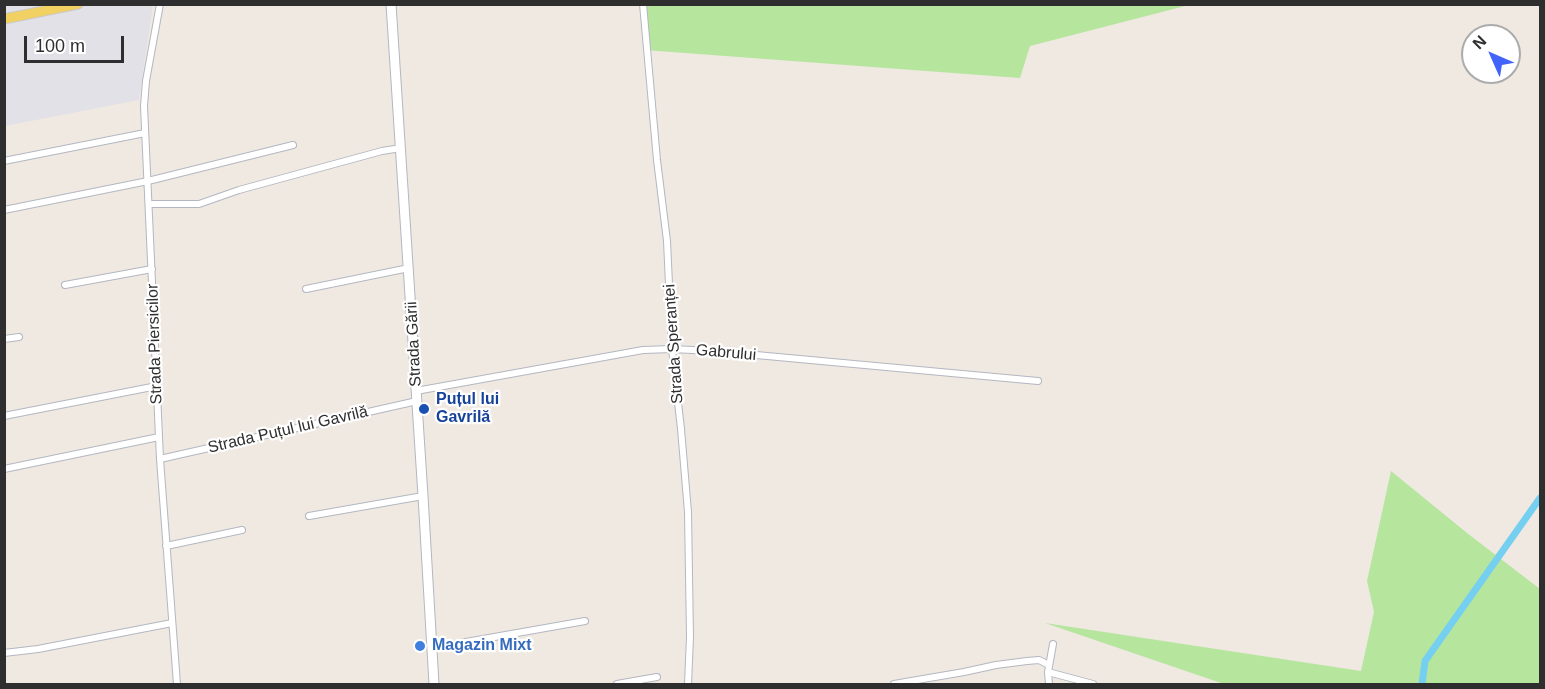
<!DOCTYPE html>
<html>
<head>
<meta charset="utf-8">
<style>
  body { margin:0 }
  #map { position:relative; width:1545px; height:689px; overflow:hidden; background:#efe9e1; font-family:Helvetica,sans-serif }
  canvas { display:block }
  .frame { position:absolute; inset:0; border:6px solid #2e2e2e; pointer-events:none }
  .north { position:absolute; left:1461px; top:24px; width:60px; height:60px; box-sizing:border-box; background:#fff; border:2px solid #ababab; border-radius:50%; rotate:315deg; font-size:16px; font-weight:700; line-height:24px; text-align:center; color:#2e2e2e }
  .north::after { content:''; display:block; margin:auto; width:21px; height:27px; background:#4264fb; clip-path:polygon(50% 0,100% 100%,50% 72%,0 100%) }
  .scale { position:absolute; left:24px; top:36px; width:100px; height:27px; box-sizing:border-box; border:3px solid #2e2e2e; border-top:0; padding-left:8px; font-size:18px; line-height:21px; white-space:nowrap; color:#2e2e2e; -webkit-text-stroke:4px #fff; paint-order:stroke }
</style>
</head>
<body>
<div id="map">
<canvas width="1545" height="689"></canvas>
<div class="frame"></div>
<div class="north">N</div>
<div class="scale">100 m</div>
</div>
<script>
const ctx = document.querySelector('canvas').getContext('2d');
ctx.lineJoin = 'round';
function paint(path, color) { ctx.fillStyle = color; ctx.fill(path, 'evenodd'); }
const shape = rows => new Path2D(rows.map(r => 'M' + r).join(''));
function strokePath(path, color, width, dash) { ctx.strokeStyle = color; ctx.lineWidth = width; ctx.lineCap = dash ? 'butt' : 'round'; ctx.setLineDash(dash || []); ctx.stroke(path); }
function label(font, color, halo, rows, align = 'center') {
  ctx.font = font + ' Helvetica,sans-serif'; ctx.lineWidth = 4.5; ctx.setLineDash([]); ctx.textBaseline = 'middle'; ctx.strokeStyle = halo; ctx.fillStyle = color; for (const [text, x, y, turn = 0] of rows) {
    ctx.save(); ctx.translate(x, y); ctx.rotate((+turn || 0) * Math.PI / 180); ctx.textAlign = isNaN(turn) ? turn : align; if (halo) ctx.strokeText(text, 0, 0); ctx.fillText(text, 0, 0); ctx.restore();
  }
}
paint(shape([
  [5,5,153,5,139,100,5,126]
]), '#e3e1e8');
paint(shape([
  [640,5,1189,5,1030,46,1020,78,645,50],
  [1391,471,1467,533,1540,589,1540,684,1224,684,1045,623,1361,671,1374,612,1367,581]
]), '#b6e59e');
strokePath(shape([
  [1422,684,1425,661,1540,498]
]), '#75cff0', 7);
const street = shape([
  [160,4,146,81,144,106,160,459,177,684],
  [643,4,657,160,667,241,672,349,681,429,688,512,690,637,688,684],
  [4,161,145,133],
  [149,204,199,204,239,190,382,151,401,148],
  [4,210,148,181,293,145],
  [65,285,152,269],
  [306,289,409,268],
  [4,339,19,337],
  [416,391,643,350,672,349,713,351,1038,381],
  [4,416,157,386],
  [160,459,417,401],
  [4,469,159,437],
  [309,516,423,496],
  [166,546,242,530],
  [432,648,585,621],
  [4,653,38,649,172,623],
  [1048,672,1093,684],
  [617,684,657,677],
  [894,684,964,672,996,665,1027,661,1039,660,1049,665],
  [1049,684,1048,672,1053,644]
]);
const secondary = shape([
  [391,4,423,496,434,684]
]);
const primary = shape([
  [4,19,78,4]
]);
strokePath(street, '#b4b7c1', 8);
strokePath(secondary, '#b4b7c1', 11);
strokePath(primary, '#c9c9c9', 11);
strokePath(street, '#fff', 6);
strokePath(secondary, '#fff', 9);
strokePath(primary, '#f2d163', 9);
for (const [x, y, r, color] of [
  [424,409,6,"#1a4fb4"],
  [420,646,6,"#3f7fe0"]
]) { const dot = new Path2D(); dot.arc(x, y, r, 0, 2 * Math.PI); ctx.fillStyle = color; ctx.fill(dot); strokePath(dot, '#fff', 2); }
label('16px', '#2e2e2e', '#fff', [
  ["Strada Piersicilor",155,344,-92],
  ["Strada Gării",414,344,-93],
  ["Strada Speranței",674,344,-94],
  ["Gabrului",726,353,5],
  ["Strada Puțul lui Gavrilă",288,430,-13]
]);
label('bold 16px', '#164399', '#fff', [
  ["Puțul lui",436,400],
  ["Gavrilă",436,418]
], 'left');
label('bold 16px', '#366cbe', '#fff', [
  ["Magazin Mixt",432,646]
], 'left');
</script>
</body>
</html>
